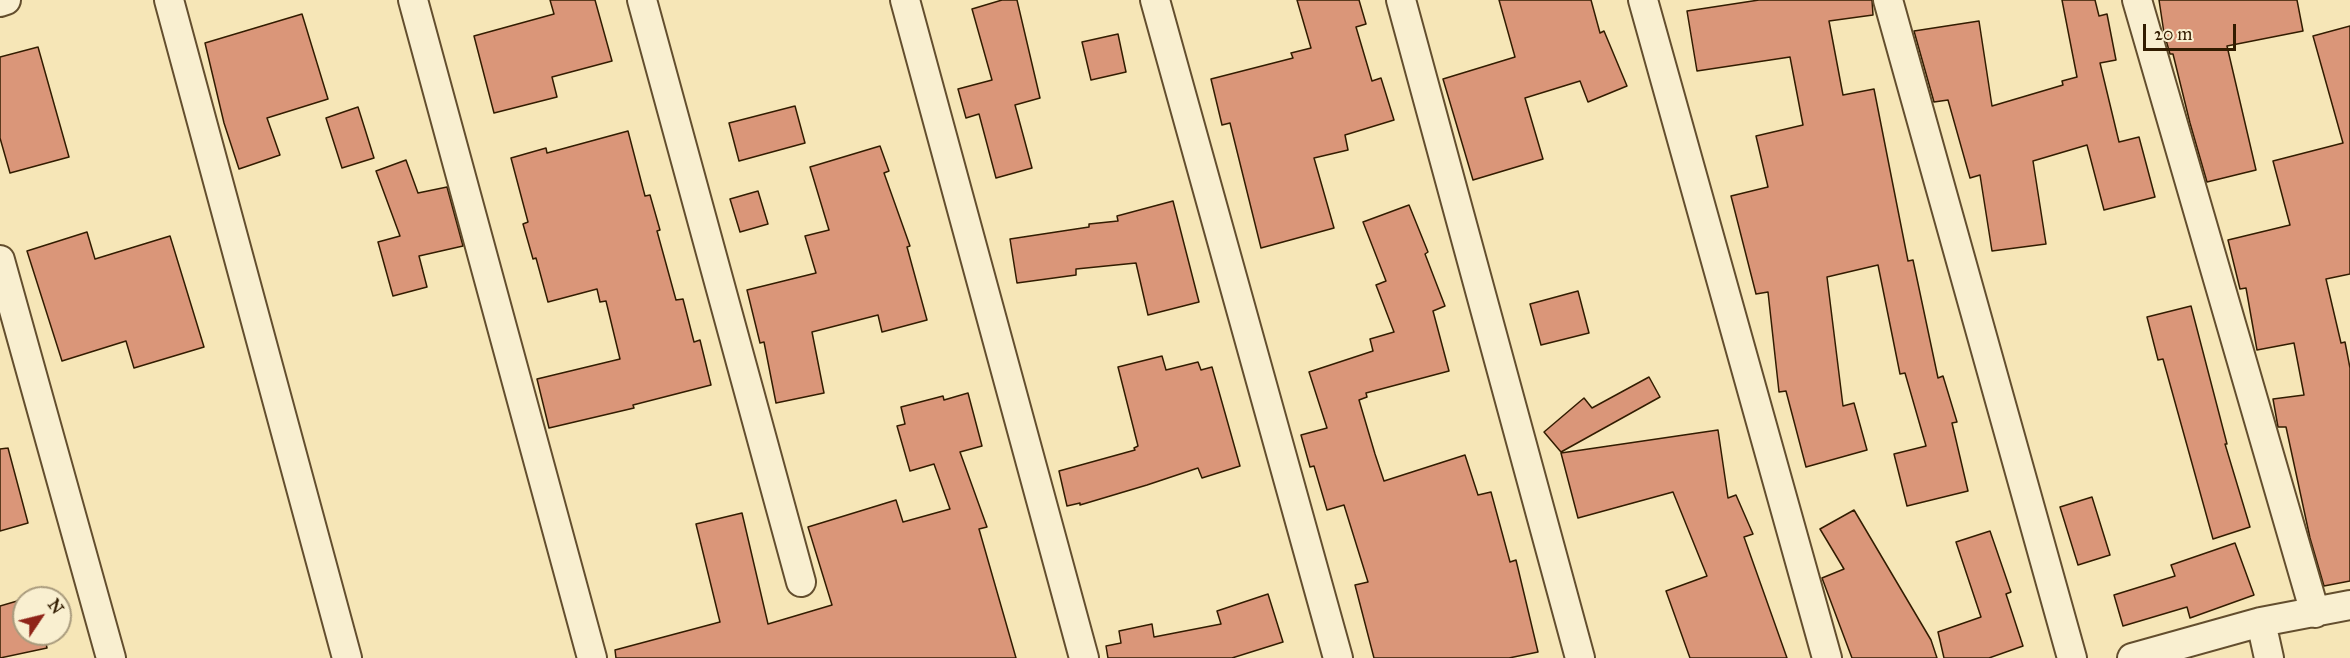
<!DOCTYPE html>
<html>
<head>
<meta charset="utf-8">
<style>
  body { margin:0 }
  #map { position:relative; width:2350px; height:658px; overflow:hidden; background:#f6e6b7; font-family:"IM FELL Great Primer",serif }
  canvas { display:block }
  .north { position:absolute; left:12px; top:586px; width:60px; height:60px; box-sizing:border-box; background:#f9efd0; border:2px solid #a99b7d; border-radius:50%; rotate:55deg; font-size:16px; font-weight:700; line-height:24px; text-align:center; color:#321c00 }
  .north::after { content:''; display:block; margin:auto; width:21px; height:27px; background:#8f2418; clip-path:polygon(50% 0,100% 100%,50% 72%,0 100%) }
  .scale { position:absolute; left:2143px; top:24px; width:93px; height:27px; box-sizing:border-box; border:3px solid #321c00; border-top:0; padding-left:8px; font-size:18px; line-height:21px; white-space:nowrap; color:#321c00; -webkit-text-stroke:4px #f9efd0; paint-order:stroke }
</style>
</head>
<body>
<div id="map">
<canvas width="2350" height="658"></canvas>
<div class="north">N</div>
<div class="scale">20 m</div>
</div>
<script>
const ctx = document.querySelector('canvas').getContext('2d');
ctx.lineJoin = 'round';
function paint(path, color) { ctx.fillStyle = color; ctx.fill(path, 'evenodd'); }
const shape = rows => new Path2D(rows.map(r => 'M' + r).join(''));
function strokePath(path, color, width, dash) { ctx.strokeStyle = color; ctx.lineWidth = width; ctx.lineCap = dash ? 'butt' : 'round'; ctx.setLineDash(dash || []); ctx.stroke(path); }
const building = shape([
  [550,0,595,0,612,61,552,77,557,97,494,113,474,36,554,14,550,0],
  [1002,0,1017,0,1040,98,1015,105,1032,168,996,178,979,114,966,118,958,89,992,80,972,9,1002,0],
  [1297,0,1359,0,1366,24,1356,27,1372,81,1381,78,1394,120,1345,135,1348,150,1314,158,1334,228,1261,248,1230,123,1222,125,1211,79,1293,58,1291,53,1311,48,1297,0],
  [1499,0,1591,0,1600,33,1604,31,1627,86,1588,102,1580,81,1525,98,1543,159,1473,180,1443,79,1515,57,1499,0],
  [1759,0,1872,0,1873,15,1829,21,1843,95,1874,89,1908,261,1913,260,1938,378,1943,376,1957,422,1952,423,1968,491,1907,506,1894,454,1926,446,1905,373,1900,374,1878,265,1827,277,1843,406,1854,403,1867,450,1806,467,1786,391,1779,392,1768,292,1756,294,1731,196,1768,187,1756,136,1803,125,1790,57,1697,71,1687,11,1759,0],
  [2062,0,2095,0,2099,16,2107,14,2116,60,2100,63,2119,142,2139,137,2155,197,2104,210,2087,145,2033,161,2046,244,1992,251,1980,175,1970,178,1948,100,1934,102,1914,31,1979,21,1992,106,2063,85,2062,81,2077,77,2062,0],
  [2159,0,2297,0,2303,31,2227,46,2256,170,2207,182,2190,123,2173,54,2170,54,2164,33,2159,0],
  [302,14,328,99,267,118,280,155,239,169,224,123,205,43,302,14],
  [2350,26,2350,274,2326,279,2341,343,2345,342,2350,368,2350,581,2324,586,2310,538,2286,427,2278,427,2273,399,2304,395,2294,343,2257,350,2246,288,2240,289,2228,240,2290,225,2273,161,2343,143,2313,36,2350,26],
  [1118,34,1126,72,1091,80,1082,42,1118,34],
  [38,47,69,157,10,173,0,138,0,57,38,47],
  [795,106,805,143,739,161,729,123,795,106],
  [358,107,374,158,342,168,326,118,358,107],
  [628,131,645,196,650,195,660,230,657,231,676,300,683,299,694,342,700,340,711,385,633,405,634,408,549,428,537,379,620,359,606,301,600,302,597,289,548,302,536,258,533,259,523,224,528,222,511,158,546,148,547,153,628,131],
  [880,146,889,171,884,173,910,246,907,247,927,320,882,332,878,315,812,332,824,393,776,403,764,342,760,343,747,290,816,273,805,236,829,230,810,167,880,146],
  [406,160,418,193,447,187,463,246,419,256,427,287,393,296,378,242,400,236,376,171,406,160],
  [758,191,768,224,740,232,730,199,758,191],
  [1173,201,1199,302,1148,315,1136,263,1076,269,1076,275,1017,283,1010,239,1089,227,1089,224,1118,221,1117,216,1173,201],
  [1409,205,1428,252,1425,254,1445,306,1433,311,1449,371,1366,393,1367,397,1359,400,1375,454,1384,481,1465,455,1478,495,1491,492,1510,562,1516,560,1538,652,1509,658,1374,658,1355,585,1368,582,1344,505,1327,510,1314,466,1310,467,1301,435,1327,428,1309,372,1373,351,1370,339,1394,332,1376,285,1386,281,1363,222,1409,205],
  [87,232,95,259,170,236,204,347,134,368,126,341,62,361,27,251,87,232],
  [1578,291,1589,333,1541,345,1530,304,1578,291],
  [2191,306,2227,444,2225,444,2250,527,2213,539,2163,359,2158,360,2147,317,2191,306],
  [1162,356,1166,370,1198,362,1201,370,1212,367,1240,466,1202,478,1198,468,1147,485,1080,505,1080,503,1067,506,1059,471,1135,450,1134,448,1138,446,1118,367,1162,356],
  [1649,377,1660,397,1561,452,1544,432,1584,398,1592,408,1649,377],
  [968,393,982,446,960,452,987,527,979,529,1016,658,616,658,615,650,720,622,696,524,742,513,768,624,832,605,808,527,896,500,903,522,950,509,934,464,910,471,897,426,905,424,901,407,943,396,944,400,968,393],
  [1718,430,1728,498,1736,495,1753,534,1744,537,1787,658,1690,658,1666,591,1707,576,1673,492,1578,518,1561,453,1718,430],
  [8,448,28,523,0,531,0,449,8,448],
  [2092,497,2110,555,2078,565,2060,507,2092,497],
  [1854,510,1931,640,1937,658,1852,658,1822,578,1844,569,1820,529,1854,510],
  [1990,531,2011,592,2006,594,2023,646,1989,658,1944,658,1938,632,1981,617,1956,542,1990,531],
  [2235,543,2254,595,2190,618,2187,607,2123,626,2114,595,2175,576,2171,565,2235,543],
  [1268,594,1283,642,1232,658,1108,658,1106,646,1121,643,1119,631,1152,624,1154,637,1221,624,1217,611,1268,594],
  [24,599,24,634,44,634,47,648,0,658,0,606,24,599]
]);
paint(building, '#da9679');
strokePath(building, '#321c00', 1.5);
const minor = shape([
  [169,0,347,658],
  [413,0,592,658],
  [642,0,801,582],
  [905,0,1084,658],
  [1155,0,1338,658],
  [1401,0,1580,658],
  [1643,0,1827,658],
  [1888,0,2072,658],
  [2137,0,2315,613],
  [0,2,6,0],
  [0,260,111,658],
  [2261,622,2269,658],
  [2132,658,2261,622,2350,605]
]);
strokePath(minor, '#634e2e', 32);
strokePath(minor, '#f9efd0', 28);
</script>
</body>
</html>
